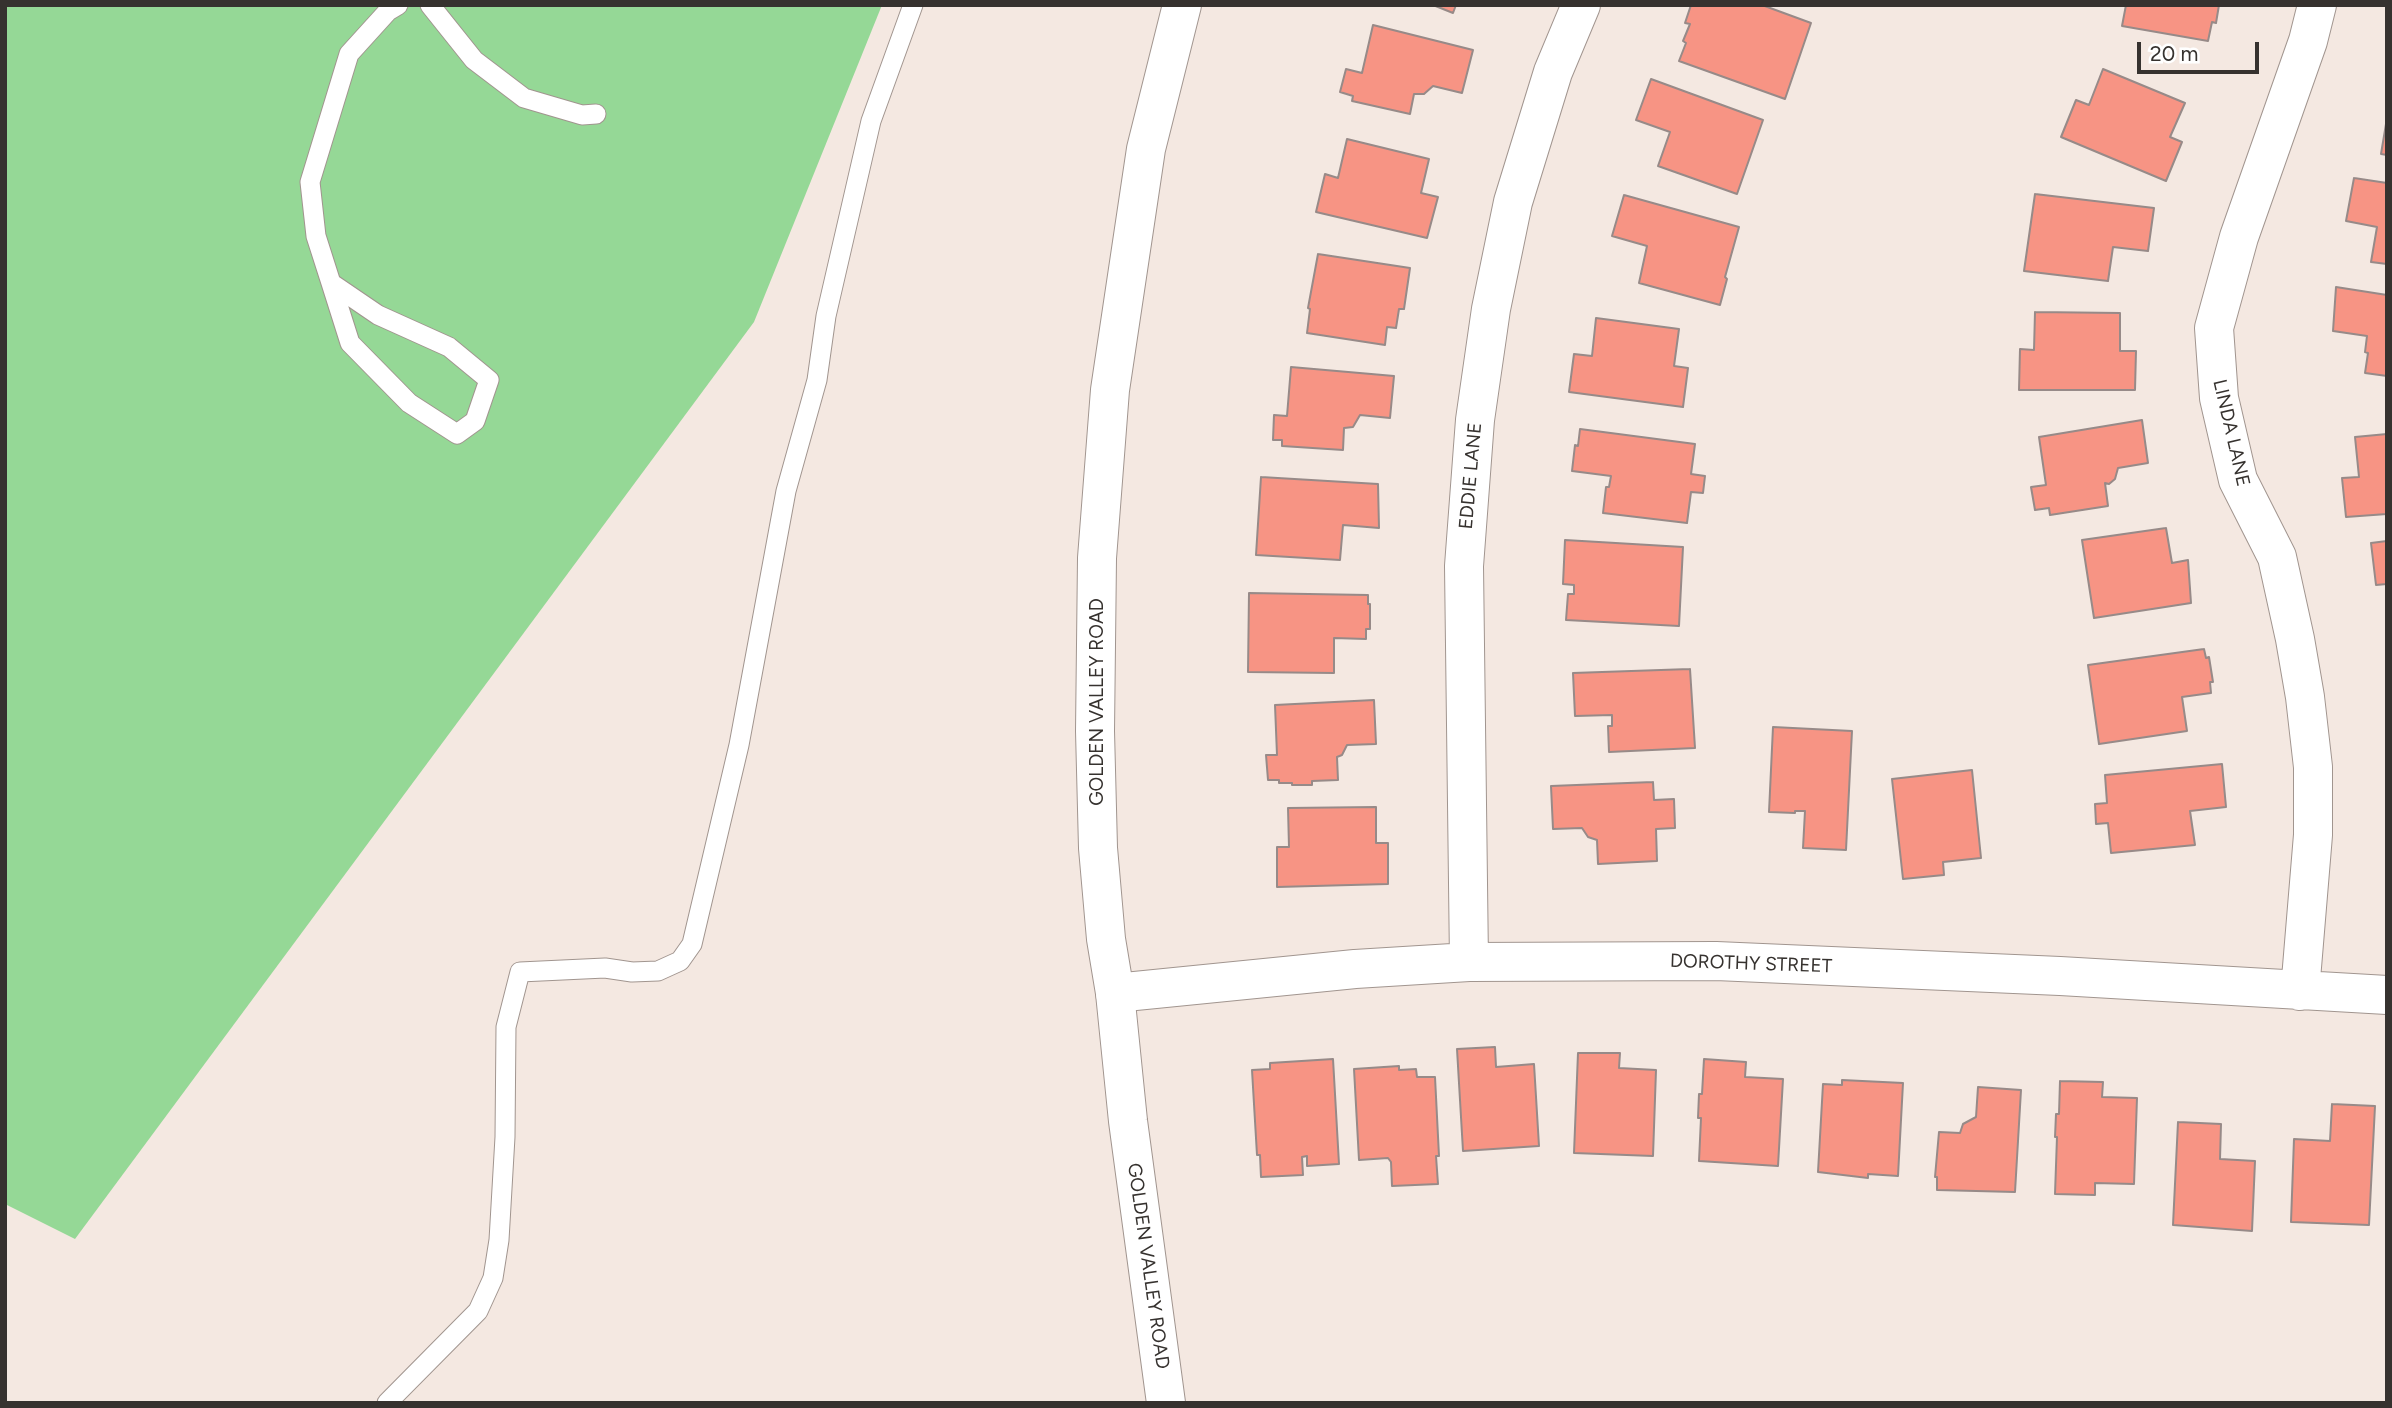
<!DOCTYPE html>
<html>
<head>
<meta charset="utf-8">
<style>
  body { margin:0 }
  #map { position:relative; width:2392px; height:1408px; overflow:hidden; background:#f4e8e1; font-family:Figtree,sans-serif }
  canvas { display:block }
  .frame { position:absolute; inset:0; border:7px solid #36322f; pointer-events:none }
  .scale { position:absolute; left:2137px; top:42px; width:122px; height:32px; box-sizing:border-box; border:4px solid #36322f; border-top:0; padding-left:9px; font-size:21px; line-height:24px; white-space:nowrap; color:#36322f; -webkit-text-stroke:5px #fff; paint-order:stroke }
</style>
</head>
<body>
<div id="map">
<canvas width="2392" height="1408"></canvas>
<div class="frame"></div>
<div class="scale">20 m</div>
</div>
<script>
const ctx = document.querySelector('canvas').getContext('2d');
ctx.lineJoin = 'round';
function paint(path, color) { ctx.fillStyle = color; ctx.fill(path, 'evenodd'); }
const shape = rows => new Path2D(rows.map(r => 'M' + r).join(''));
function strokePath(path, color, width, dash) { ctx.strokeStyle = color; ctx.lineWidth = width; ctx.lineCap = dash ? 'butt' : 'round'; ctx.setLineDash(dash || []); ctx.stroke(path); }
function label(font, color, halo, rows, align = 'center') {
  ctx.font = font + ' Figtree,sans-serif'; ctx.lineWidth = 7; ctx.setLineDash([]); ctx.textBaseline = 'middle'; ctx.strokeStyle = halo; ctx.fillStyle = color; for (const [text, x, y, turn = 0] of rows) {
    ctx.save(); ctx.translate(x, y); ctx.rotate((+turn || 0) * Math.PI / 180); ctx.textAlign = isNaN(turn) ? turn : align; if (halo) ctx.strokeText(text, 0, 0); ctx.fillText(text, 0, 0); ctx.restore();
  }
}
paint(shape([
  [5,5,882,5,754,322,75,1239,5,1204]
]), '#95d896');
const building = shape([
  [1433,5,1456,5,1453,13,1433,5],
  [1691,5,1762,5,1811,23,1785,99,1679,61,1686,43,1683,41,1690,24,1685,23,1691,5],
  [2126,5,2219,5,2216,23,2212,22,2208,41,2122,26,2126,5],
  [1373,25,1473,50,1462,93,1433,86,1424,94,1414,94,1410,114,1352,101,1353,96,1340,92,1346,69,1362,73,1373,25],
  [2103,69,2185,103,2170,137,2182,142,2166,181,2061,137,2076,100,2089,105,2103,69],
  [1651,79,1763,120,1737,194,1658,166,1670,132,1636,120,1651,79],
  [2387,118,2387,155,2381,154,2387,118],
  [1347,139,1429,159,1421,193,1438,197,1427,238,1316,212,1325,174,1338,178,1347,139],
  [2354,178,2387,183,2387,264,2371,262,2377,227,2346,221,2354,178],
  [2035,194,2154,208,2148,251,2113,247,2108,281,2024,271,2035,194],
  [1624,195,1739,227,1725,277,1727,279,1720,305,1639,283,1647,246,1612,236,1624,195],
  [1318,254,1410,268,1404,309,1399,309,1396,328,1387,327,1385,345,1307,333,1310,309,1308,308,1318,254],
  [2336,287,2387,295,2387,376,2365,373,2368,353,2365,352,2367,336,2333,331,2336,287],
  [2035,312,2120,313,2120,351,2136,351,2135,390,2019,390,2020,349,2034,350,2035,312],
  [1596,318,1679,329,1674,366,1688,368,1683,407,1569,392,1574,354,1592,356,1596,318],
  [1291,367,1394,376,1390,418,1360,415,1353,427,1344,428,1343,450,1282,446,1282,440,1273,440,1274,415,1287,416,1291,367],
  [2142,420,2148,463,2118,468,2115,479,2109,484,2105,483,2108,506,2050,515,2049,508,2035,510,2031,487,2046,485,2039,437,2142,420],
  [1580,429,1695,444,1691,474,1705,476,1703,493,1691,492,1687,523,1603,513,1606,487,1609,487,1611,476,1572,471,1575,445,1578,446,1580,429],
  [2387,434,2387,514,2346,517,2342,478,2359,477,2355,437,2387,434],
  [1261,477,1378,484,1379,528,1343,525,1340,560,1256,555,1261,477],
  [2166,528,2172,563,2188,560,2191,603,2094,618,2082,540,2166,528],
  [1565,540,1683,547,1679,626,1566,620,1568,594,1574,594,1574,585,1563,584,1565,540],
  [2387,541,2387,584,2376,585,2371,543,2387,541],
  [1249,593,1368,595,1368,604,1370,604,1370,629,1366,629,1366,639,1334,638,1334,673,1248,672,1249,593],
  [2204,649,2206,658,2209,657,2213,682,2210,682,2211,693,2182,697,2187,731,2099,744,2088,665,2204,649],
  [1690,669,1695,748,1609,752,1608,726,1612,726,1612,715,1575,716,1573,673,1690,669],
  [1374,700,1376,744,1347,745,1342,755,1337,757,1338,780,1312,781,1312,785,1292,785,1292,783,1279,783,1279,780,1268,780,1266,755,1277,755,1275,705,1374,700],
  [1773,727,1852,731,1846,850,1803,848,1805,811,1795,811,1795,813,1769,812,1773,727],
  [2222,764,2226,807,2190,811,2195,845,2111,853,2108,823,2096,824,2095,804,2107,803,2105,775,2222,764],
  [1972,770,1981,858,1943,862,1944,875,1903,879,1892,779,1972,770],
  [1653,782,1654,800,1674,799,1675,828,1656,829,1657,861,1598,864,1597,840,1588,837,1582,828,1553,829,1551,786,1653,782],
  [1376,807,1376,843,1388,843,1388,884,1277,887,1277,847,1289,847,1288,808,1376,807],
  [1495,1047,1496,1067,1534,1064,1539,1146,1463,1151,1457,1049,1495,1047],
  [1578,1053,1620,1053,1619,1068,1656,1070,1653,1156,1574,1153,1578,1053],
  [1333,1059,1339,1164,1307,1166,1307,1156,1302,1157,1303,1175,1261,1177,1260,1155,1257,1155,1252,1070,1270,1069,1270,1063,1333,1059],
  [1704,1059,1746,1062,1745,1077,1783,1079,1778,1166,1699,1161,1701,1118,1698,1118,1699,1094,1702,1094,1704,1059],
  [1399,1066,1399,1070,1416,1069,1417,1077,1435,1077,1439,1156,1436,1156,1438,1184,1392,1186,1391,1162,1388,1158,1359,1160,1354,1069,1399,1066],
  [1842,1080,1903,1083,1898,1176,1868,1174,1868,1178,1818,1172,1823,1084,1842,1085,1842,1080],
  [2060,1081,2103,1082,2102,1097,2137,1098,2134,1184,2095,1183,2095,1195,2055,1194,2057,1137,2055,1137,2056,1114,2059,1114,2060,1081],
  [1978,1087,2021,1090,2015,1192,1937,1190,1937,1177,1935,1177,1939,1132,1960,1133,1963,1124,1976,1117,1978,1087],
  [2332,1104,2375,1106,2369,1225,2291,1222,2294,1139,2330,1141,2332,1104],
  [2178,1122,2221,1124,2220,1159,2255,1161,2252,1231,2173,1225,2178,1122]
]);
paint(building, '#f79484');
strokePath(building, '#978a88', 2);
const lane = shape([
  [430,5,474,60,524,98,582,115,596,114],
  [331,283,378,315,449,347,489,380,475,421,457,434,409,403,350,343,331,283,316,236,310,182,349,54,388,11,398,5],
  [387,1403,478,1311,493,1278,499,1240,505,1137,506,1027,520,972,605,968,632,972,658,971,680,961,692,944,739,745,786,491,817,380,826,316,871,121,913,5]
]);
const street = shape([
  [1469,962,1464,566,1475,420,1491,309,1513,202,1553,72,1581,5],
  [2300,991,2313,835,2313,767,2305,697,2295,639,2277,557,2238,480,2219,398,2214,328,2239,237,2308,41,2317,5],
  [1115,993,1355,969,1469,962,1716,961,2060,976,2387,995]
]);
const secondary = shape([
  [1166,1403,1128,1121,1115,993,1106,939,1098,848,1095,731,1097,558,1110,390,1146,149,1182,5]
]);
strokePath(lane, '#a1958f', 21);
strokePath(street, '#a1958f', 40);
strokePath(secondary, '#a1958f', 40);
strokePath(lane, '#fff', 19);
strokePath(street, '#fff', 38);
strokePath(secondary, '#fff', 38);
label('19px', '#36322f', '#fff', [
  ["LINDA LANE",2231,433,77],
  ["EDDIE LANE",1471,476,-85],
  ["GOLDEN VALLEY ROAD",1097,702,-90],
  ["DOROTHY STREET",1751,964,2],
  ["GOLDEN VALLEY ROAD",1148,1266,82]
]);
</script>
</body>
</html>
